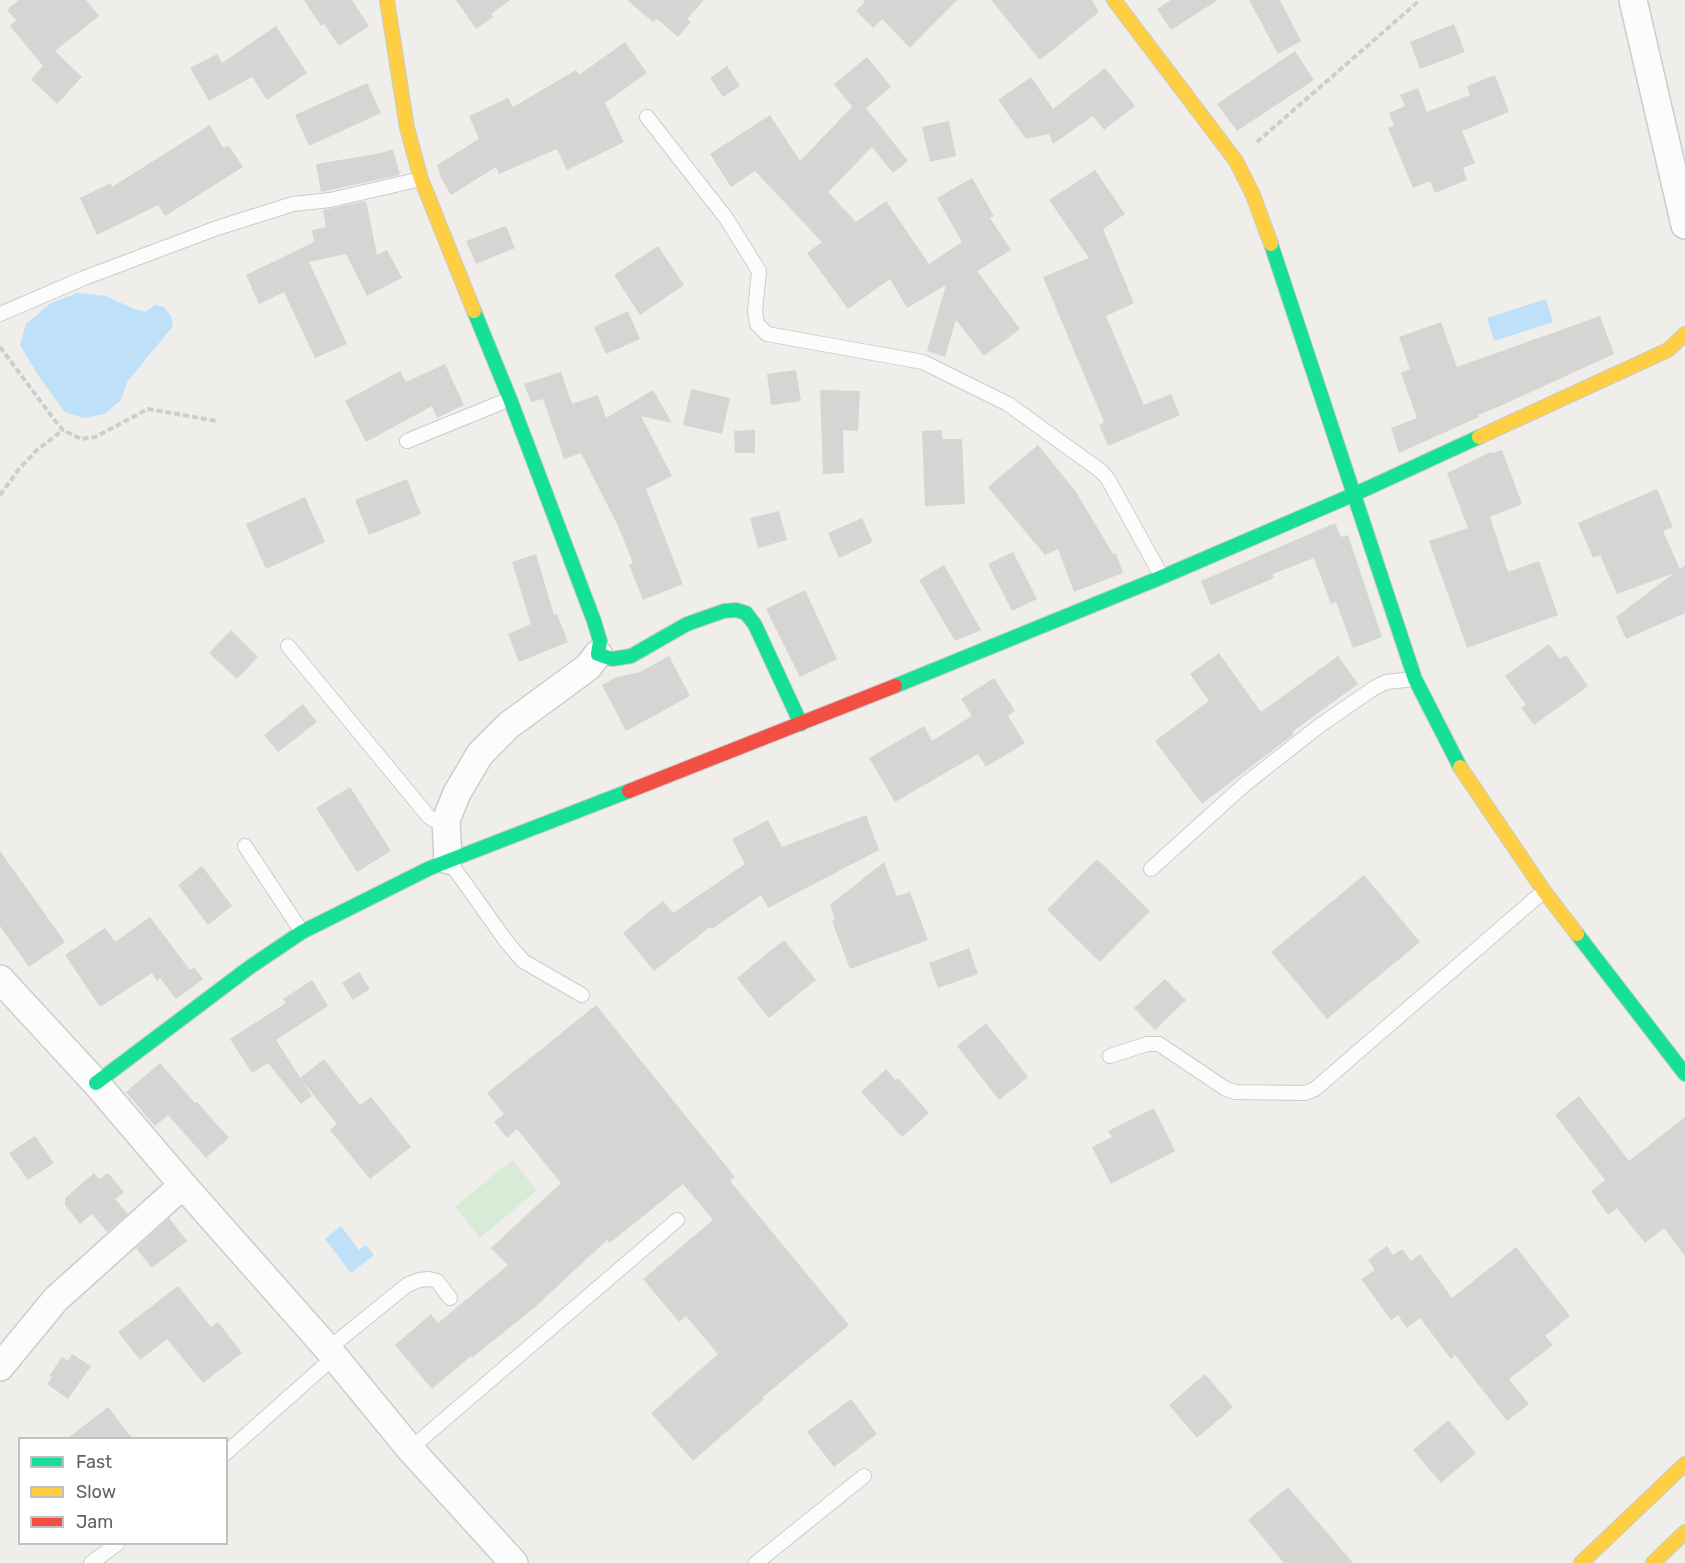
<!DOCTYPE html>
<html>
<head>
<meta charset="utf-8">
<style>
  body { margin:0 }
  #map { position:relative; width:1685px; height:1563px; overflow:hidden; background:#efeeea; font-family:Rubik,sans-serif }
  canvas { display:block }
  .legend { position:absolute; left:18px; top:1437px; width:210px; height:108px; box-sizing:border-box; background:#fff; border:2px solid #bfc1c3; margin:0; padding:8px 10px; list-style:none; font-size:18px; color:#5f6368 }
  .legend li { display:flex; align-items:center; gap:12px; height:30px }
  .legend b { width:30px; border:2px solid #bfc1c3 }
</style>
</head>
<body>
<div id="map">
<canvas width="1685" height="1563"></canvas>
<ul class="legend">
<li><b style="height:8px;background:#16e098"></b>Fast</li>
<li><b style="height:8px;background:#ffcf43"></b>Slow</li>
<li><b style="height:8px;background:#f24e42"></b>Jam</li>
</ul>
</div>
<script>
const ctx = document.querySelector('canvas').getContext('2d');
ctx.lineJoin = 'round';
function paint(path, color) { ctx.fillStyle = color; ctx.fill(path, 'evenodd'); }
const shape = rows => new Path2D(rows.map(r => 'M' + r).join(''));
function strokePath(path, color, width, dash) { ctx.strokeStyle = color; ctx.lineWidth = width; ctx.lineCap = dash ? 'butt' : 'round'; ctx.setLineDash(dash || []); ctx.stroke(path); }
paint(shape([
  [512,1160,537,1190,480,1238,455,1207]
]), '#d8ebd6');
paint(shape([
  [78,293,106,296,134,309,145,312,155,305,164,307,171,316,173,326,127,382,121,400,105,414,83,418,65,412,40,378,20,345,26,324,51,303],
  [1546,299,1553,322,1494,341,1487,318],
  [341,1226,359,1250,366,1245,374,1255,351,1273,325,1239]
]), '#bfe0f9');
paint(shape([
  [19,0,86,0,99,16,55,51,82,77,57,104,31,79,43,66,10,26,16,20,7,10],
  [304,0,352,0,369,26,339,46,324,24,321,26],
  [456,0,510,0,491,14,493,17,476,29],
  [627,0,704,0,687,19,691,22,678,37,657,19,653,22],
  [863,0,957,0,910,48,882,19,873,28,856,11,865,2],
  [991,0,1092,0,1099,12,1040,60],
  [1171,0,1218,0,1171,30,1157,9],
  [1249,0,1280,0,1301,41,1278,54],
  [1454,24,1465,52,1420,69,1410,42],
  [276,26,307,73,267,100,252,77,209,101,190,68,217,54,222,63],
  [625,42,647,73,605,103,624,142,567,170,557,149,499,174,496,167,451,195,441,178,437,165,479,139,469,116,508,98,513,107,576,70,579,75],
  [1295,51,1314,80,1237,131,1217,104],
  [867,57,891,87,866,108,908,161,893,173,872,147,828,192,856,222,886,201,929,264,962,242,937,198,972,178,994,216,990,218,1011,250,977,271,1020,329,984,356,956,320,945,357,927,351,946,285,907,308,890,279,848,309,807,253,822,242,755,171,731,187,710,154,770,115,800,161,852,107,834,84],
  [727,66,740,86,723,97,710,78],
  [1105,68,1135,106,1104,130,1093,116,1053,144,1049,134,1026,139,998,100,1031,77,1053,109],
  [1495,75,1509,112,1462,131,1475,163,1463,168,1467,180,1435,193,1430,181,1413,188,1388,128,1394,126,1389,113,1405,106,1400,95,1418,88,1427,112,1470,95,1467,86],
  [367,83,381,113,309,146,295,115],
  [949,121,956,156,930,162,922,127],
  [210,125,223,148,229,146,243,167,165,216,158,205,97,235,80,198,111,183,112,187],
  [393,149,400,175,321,192,316,164,381,153],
  [1095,170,1125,214,1103,229,1134,303,1106,316,1144,405,1171,394,1180,415,1108,446,1099,425,1104,422,1043,277,1089,258,1049,200],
  [366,201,377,255,387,250,402,278,367,296,346,254,309,262,347,344,315,358,284,292,259,304,246,275,314,242,312,230,326,227,323,210],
  [506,226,515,248,476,264,466,241],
  [658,246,684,285,640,315,614,275],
  [628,311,640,339,606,354,594,327],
  [1600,316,1614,354,1498,407,1478,415,1479,417,1399,453,1391,428,1417,418,1401,373,1410,369,1399,337,1441,322,1457,367],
  [445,364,464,405,437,418,432,406,366,442,345,401,400,371,406,382],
  [796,370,801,401,771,405,767,374],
  [561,372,572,404,598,395,606,418,653,390,672,423,641,416,672,476,646,489,683,584,643,600,629,565,633,563,618,526,581,453,564,459,543,399,531,402,524,384],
  [691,389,730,398,722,434,683,425],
  [820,390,860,391,858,431,843,430,844,473,823,474],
  [755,430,755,453,735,453,734,431],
  [942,430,942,439,962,439,965,504,925,506,922,431],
  [1038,445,1076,492,1113,554,1116,553,1123,573,1074,592,1058,549,1045,555,988,487],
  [1502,450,1522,504,1490,517,1508,572,1539,561,1558,615,1467,648,1429,541,1468,528,1447,473,1491,452,1492,453],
  [407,479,421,514,369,535,355,500],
  [1657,489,1673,527,1663,531,1680,569,1685,565,1685,613,1626,639,1616,617,1674,573,1617,594,1600,555,1593,558,1578,523],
  [305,497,325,542,266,569,246,524],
  [779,511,787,540,758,548,750,518],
  [862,518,873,542,839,558,828,533],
  [1335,523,1341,537,1348,535,1382,637,1353,648,1336,602,1331,604,1314,558,1273,574,1274,578,1211,605,1201,581],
  [1013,552,1037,599,1012,611,988,564],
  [536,554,554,615,557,614,568,642,519,662,508,634,531,624,512,562],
  [944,565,981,630,955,641,919,580],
  [805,590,837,659,800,677,766,609],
  [231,630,258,657,237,679,209,653],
  [1549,644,1560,659,1566,655,1588,686,1534,725,1521,708,1526,705,1505,676],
  [1219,653,1261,712,1338,656,1358,684,1292,732,1294,734,1202,804,1155,741,1209,701,1190,674],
  [669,656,690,696,626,731,602,685,617,677,640,672],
  [994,678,1015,711,1008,716,1025,743,986,767,978,754,895,802,869,758,924,726,932,741,972,716,961,699],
  [303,704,317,722,278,752,264,735],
  [350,787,391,851,357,872,316,808],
  [866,815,879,850,768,908,761,895,712,929,710,927,654,971,623,933,663,901,673,913,745,864,732,839,768,820,782,847],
  [0,851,65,942,29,967,0,926],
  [1097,859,1150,911,1100,962,1047,910],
  [884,862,897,896,910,892,928,940,850,969,832,921,835,920,830,905],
  [202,866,232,906,208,925,178,885],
  [1364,875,1420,942,1327,1019,1271,952],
  [150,917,190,970,194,967,203,979,176,999,160,978,157,981,152,973,100,1007,65,955,105,928,115,942],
  [784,940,816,980,769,1018,737,978],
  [969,948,978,974,938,988,929,963],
  [359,972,370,989,353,1000,342,983],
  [1165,979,1186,1000,1155,1030,1134,1008],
  [312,980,328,1006,276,1040,312,1096,301,1104,268,1063,252,1073,230,1039,286,1003,283,999],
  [596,1005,735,1177,730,1181,849,1325,762,1398,764,1399,693,1461,651,1413,718,1354,686,1316,679,1322,643,1279,713,1220,683,1184,610,1243,607,1240,535,1307,472,1358,471,1356,432,1389,395,1345,431,1314,438,1323,508,1265,491,1248,561,1183,517,1129,507,1138,494,1122,504,1114,487,1093],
  [986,1023,1028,1077,999,1100,957,1046],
  [324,1059,360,1105,371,1097,411,1147,370,1179,330,1130,337,1124,300,1078],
  [160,1063,195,1103,197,1102,229,1138,206,1158,168,1115,155,1126,126,1092],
  [886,1069,895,1080,898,1078,929,1113,902,1137,861,1092],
  [1579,1096,1629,1161,1685,1117,1685,1256,1664,1228,1645,1243,1617,1208,1608,1215,1591,1191,1605,1180,1555,1115],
  [1154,1108,1175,1151,1111,1184,1092,1147,1112,1137,1108,1131],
  [35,1136,54,1163,28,1180,9,1153],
  [94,1173,99,1179,108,1173,124,1192,115,1199,128,1214,107,1232,92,1214,80,1224,65,1205,65,1198],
  [169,1218,187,1241,152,1268,136,1248],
  [1387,1246,1393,1255,1402,1249,1411,1261,1420,1254,1452,1298,1516,1247,1570,1316,1545,1336,1553,1345,1509,1379,1529,1404,1507,1421,1455,1355,1451,1359,1420,1318,1407,1328,1398,1315,1391,1320,1361,1279,1375,1270,1368,1260],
  [178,1286,211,1327,218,1322,242,1353,203,1383,167,1339,140,1360,118,1332],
  [72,1354,91,1366,68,1399,47,1384,52,1377,49,1376,62,1357,68,1361],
  [1205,1374,1233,1407,1197,1438,1169,1405],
  [851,1399,877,1434,834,1467,807,1432],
  [108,1407,132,1438,68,1438],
  [1448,1420,1476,1453,1441,1483,1413,1450],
  [1288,1487,1353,1563,1284,1563,1248,1520]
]), '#d6d5d3');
const lane = shape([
  [647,117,726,218,759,271,755,311,757,324,767,334,923,362,1008,404,1101,471,1108,479,1162,577],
  [0,314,84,278,217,228,293,204,330,200,421,179],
  [407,441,510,399],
  [288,646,429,817,434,820,446,820],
  [245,846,302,932],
  [449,861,506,941,523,961,582,995],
  [1151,869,1244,785,1319,726,1374,688,1386,682,1415,679],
  [1110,1056,1147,1044,1159,1044,1226,1089,1235,1092,1305,1093,1315,1089,1544,891],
  [328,1349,407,1285,419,1280,429,1279,437,1281,450,1298],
  [410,1449,677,1220],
  [226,1453,334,1357],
  [91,1563,117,1544],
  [756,1563,864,1476]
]);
const street = shape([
  [1633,0,1685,225],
  [448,860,446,820,457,793,480,754,509,725,588,667,598,654],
  [0,979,96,1083,183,1185,328,1349,410,1449,514,1563],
  [0,1367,56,1299,183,1185]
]);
const fast = shape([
  [1271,244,1415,679,1460,767],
  [474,311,510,399,594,621,600,641,598,654,612,659,631,656,687,624,724,611,736,610,746,613,755,625,801,724],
  [895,686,1162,577,1355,494,1479,437],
  [1577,934,1685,1074],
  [96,1083,250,967,302,932,430,868,629,791]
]);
const slow = shape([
  [387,0,407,128,421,179,474,311],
  [1114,0,1236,161,1253,195,1271,244],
  [1479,437,1668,350,1685,334],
  [1460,767,1544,891,1577,934],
  [1581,1563,1685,1464],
  [1653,1563,1685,1532]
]);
const jam = shape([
  [629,791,895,686]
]);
strokePath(lane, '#cbcccc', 16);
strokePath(street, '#cbcccc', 30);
strokePath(fast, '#cacacb', 16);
strokePath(slow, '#cacacb', 16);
strokePath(jam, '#cacacb', 16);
strokePath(shape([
  [1257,142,1420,0],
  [0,347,56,422,63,430,81,439,95,437,148,409,217,421],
  [0,495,19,469,37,450,63,430]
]), '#cacfcc', 4, [6, 3]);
strokePath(lane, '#fdfcfc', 14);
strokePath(street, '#fdfcfc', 27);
strokePath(fast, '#16e098', 14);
strokePath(slow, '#ffcf43', 14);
strokePath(jam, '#f24e42', 14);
</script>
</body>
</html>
